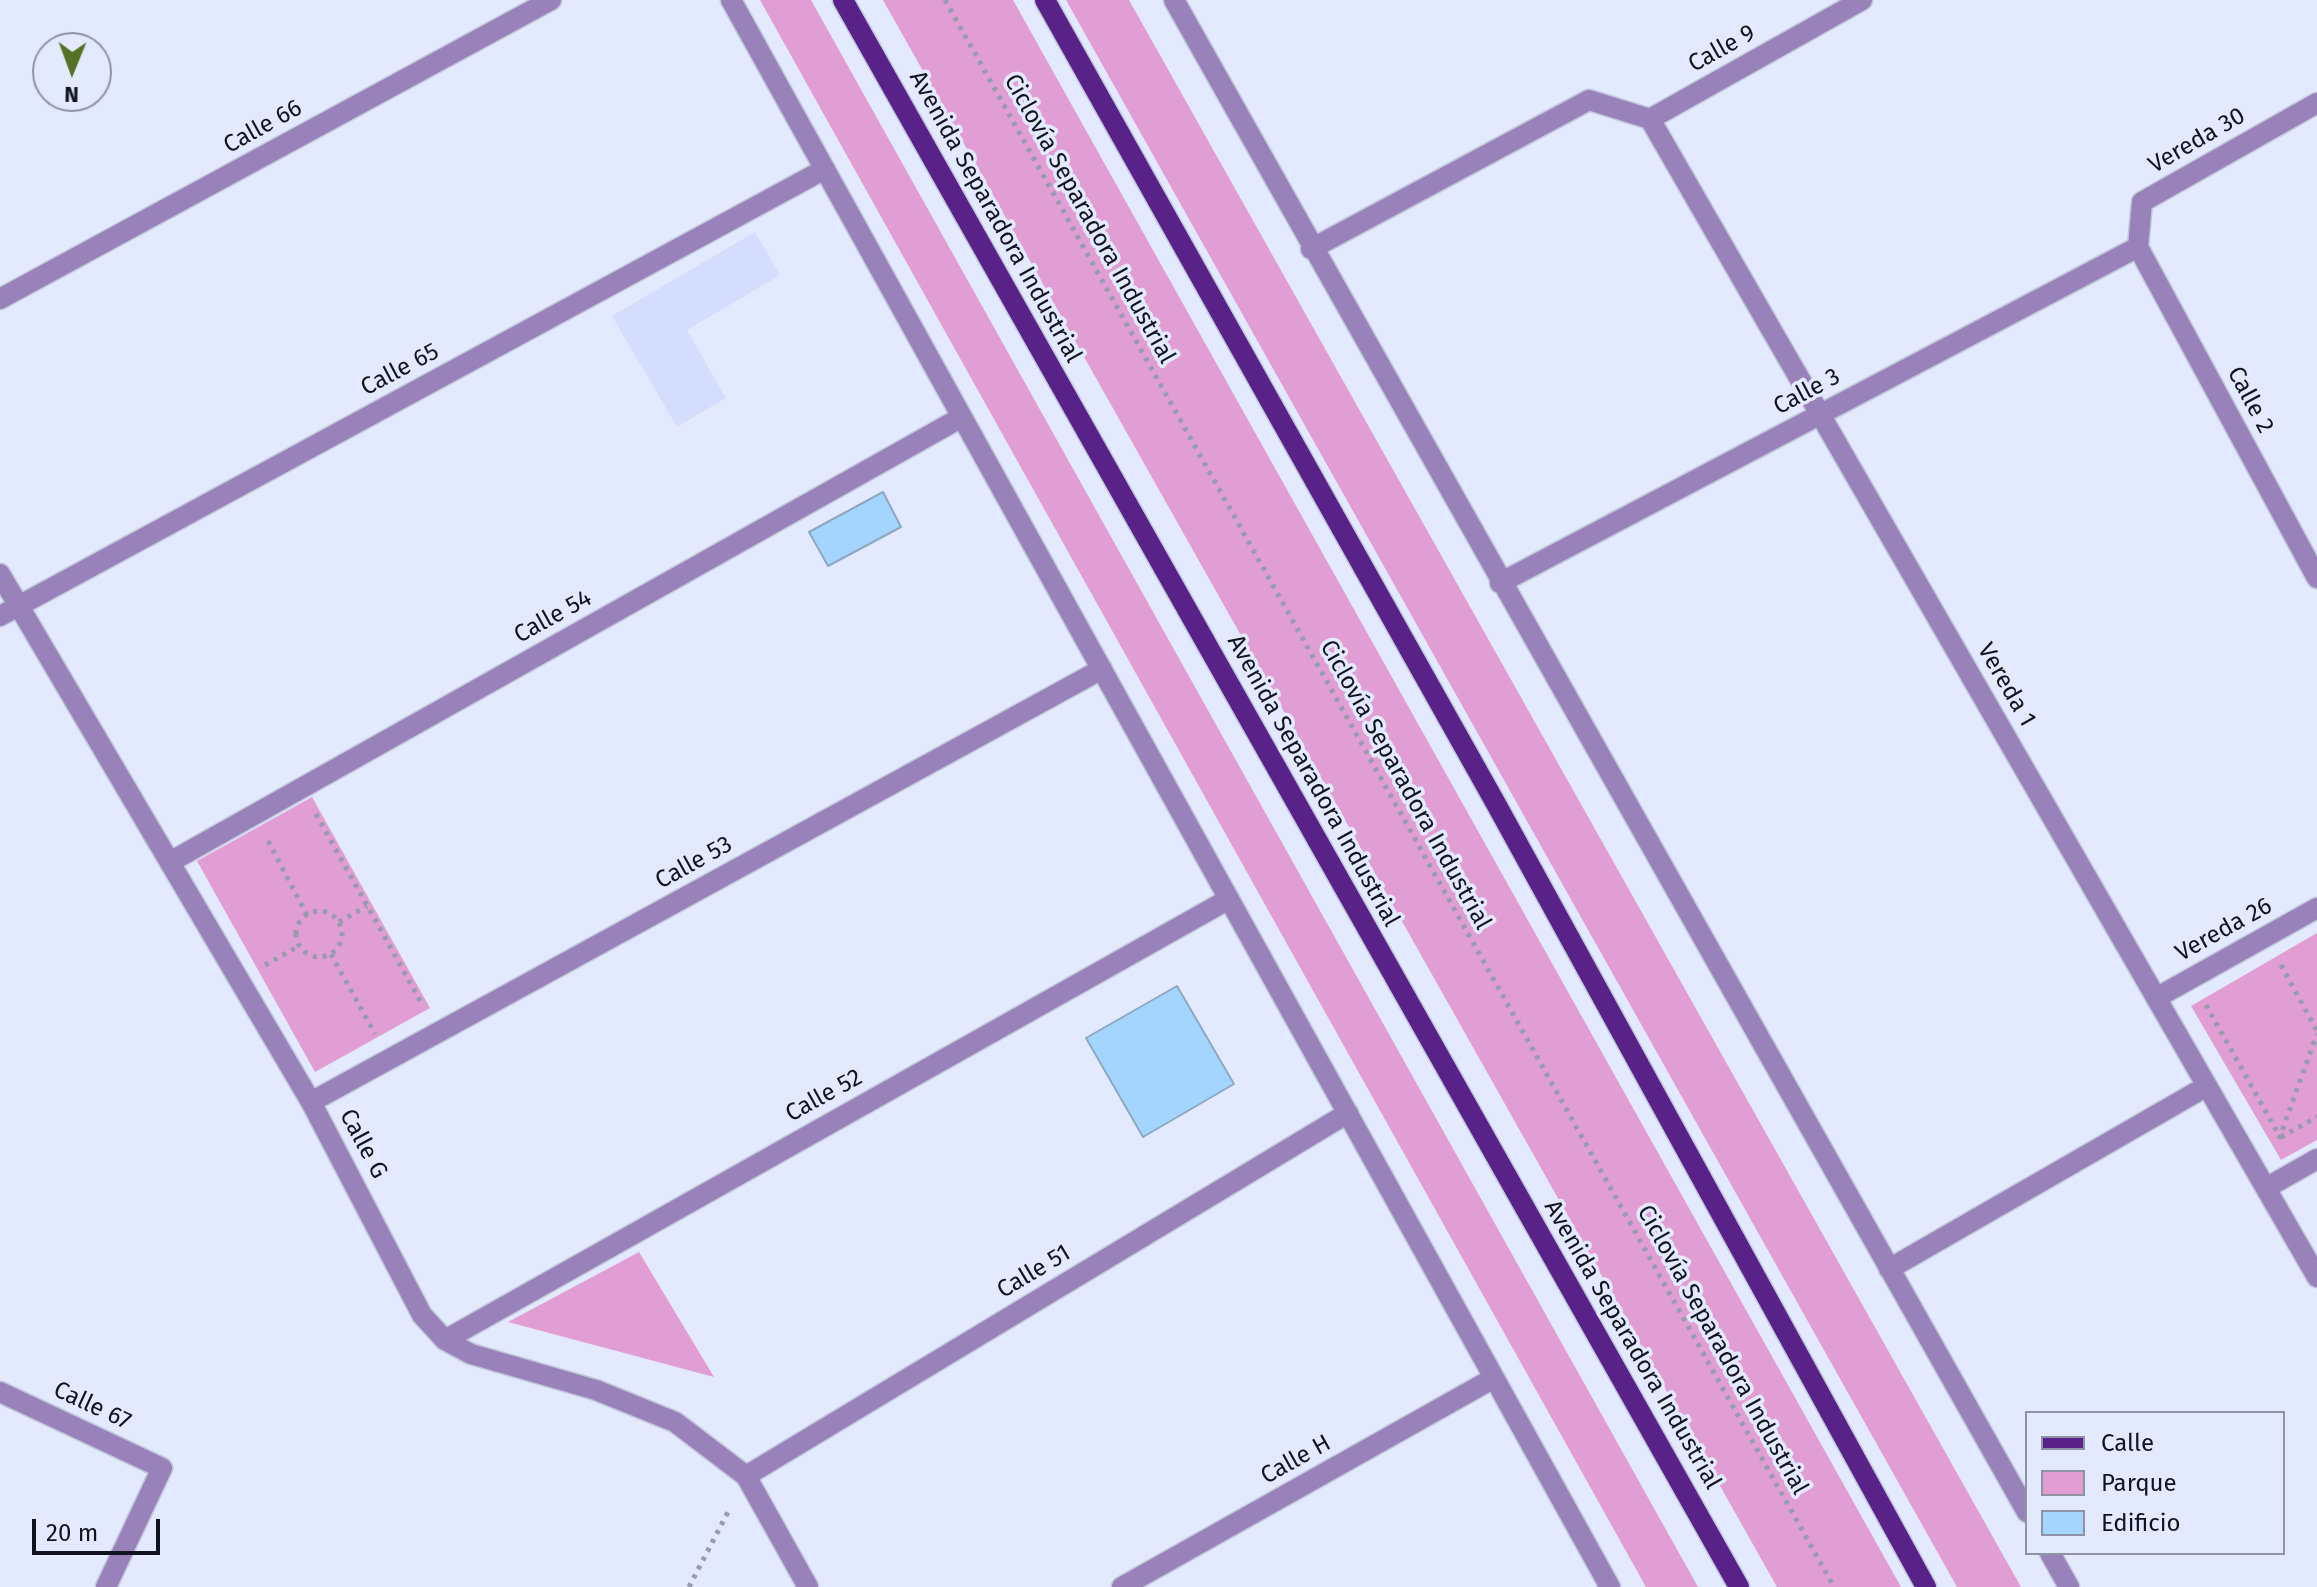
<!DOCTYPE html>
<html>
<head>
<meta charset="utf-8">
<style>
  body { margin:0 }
  #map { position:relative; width:2317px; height:1587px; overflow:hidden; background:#e3e9fe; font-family:"Fira Sans",sans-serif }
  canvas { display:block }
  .legend { position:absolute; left:2025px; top:1411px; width:260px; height:144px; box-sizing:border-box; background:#e3e9fe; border:2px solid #8f93a5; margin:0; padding:10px 14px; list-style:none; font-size:24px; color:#11131f }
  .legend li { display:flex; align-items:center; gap:16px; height:40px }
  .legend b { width:40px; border:2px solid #8f93a5 }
  .north { position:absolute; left:32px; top:32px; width:80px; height:80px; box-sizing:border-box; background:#e3e9fe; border:2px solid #8f93a5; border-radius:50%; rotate:181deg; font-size:22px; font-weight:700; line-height:32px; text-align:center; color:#11131f }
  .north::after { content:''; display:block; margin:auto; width:28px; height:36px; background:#557125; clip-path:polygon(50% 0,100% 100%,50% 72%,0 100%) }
  .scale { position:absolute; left:32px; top:1519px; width:128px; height:36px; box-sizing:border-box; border:4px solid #11131f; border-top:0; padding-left:10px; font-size:24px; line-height:28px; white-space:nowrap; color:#11131f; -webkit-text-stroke:6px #e3e9fe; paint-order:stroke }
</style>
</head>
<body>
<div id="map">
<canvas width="2317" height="1587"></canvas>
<ul class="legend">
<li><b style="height:10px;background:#582288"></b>Calle</li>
<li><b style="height:22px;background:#e19ed5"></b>Parque</li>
<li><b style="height:22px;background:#a4d5ff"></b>Edificio</li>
</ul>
<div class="north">N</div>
<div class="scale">20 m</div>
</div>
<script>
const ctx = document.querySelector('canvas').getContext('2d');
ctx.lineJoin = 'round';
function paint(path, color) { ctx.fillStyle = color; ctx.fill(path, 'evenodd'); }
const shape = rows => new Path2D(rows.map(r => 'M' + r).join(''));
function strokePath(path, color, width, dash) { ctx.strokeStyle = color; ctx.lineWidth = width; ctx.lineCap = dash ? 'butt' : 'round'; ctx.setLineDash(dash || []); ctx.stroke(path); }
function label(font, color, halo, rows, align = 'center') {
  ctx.font = font + ' "Fira Sans",sans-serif'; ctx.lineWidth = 7; ctx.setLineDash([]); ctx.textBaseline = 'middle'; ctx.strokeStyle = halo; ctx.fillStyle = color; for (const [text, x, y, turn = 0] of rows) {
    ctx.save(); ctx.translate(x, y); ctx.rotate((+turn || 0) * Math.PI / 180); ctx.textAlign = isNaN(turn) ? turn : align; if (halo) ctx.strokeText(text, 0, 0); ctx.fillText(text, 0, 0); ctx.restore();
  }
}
paint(shape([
  [755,232,780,275,687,330,726,398,677,427,612,316]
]), '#d5ddff');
paint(shape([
  [760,0,811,0,1698,1587,1646,1587],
  [883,0,1013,0,1901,1587,1777,1587],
  [1066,0,1129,0,2021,1587,1957,1587],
  [312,797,430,1008,315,1072,197,861],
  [2317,933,2317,1140,2281,1160,2191,1006],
  [639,1252,714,1377,508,1322]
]), '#e19ed5');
const building = shape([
  [883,492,901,527,828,566,809,532,883,492],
  [1177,986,1234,1084,1143,1137,1086,1038,1177,986]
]);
paint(building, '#a4d5ff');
strokePath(building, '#8da9c2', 2);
const minor = shape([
  [731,0,1610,1587],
  [1174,0,2027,1512],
  [1650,119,2317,1277],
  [1650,119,1862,0],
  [2138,247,2317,578],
  [2138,247,2142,202,2317,103],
  [1311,249,1589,100,1650,119],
  [0,299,551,0],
  [0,574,311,1102,422,1315,445,1340,471,1354,596,1390,675,1422,746,1476,808,1587],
  [1500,583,2138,247],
  [0,616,825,169],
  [170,862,962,417],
  [2156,998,2317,908],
  [311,1102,1102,669],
  [2266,1188,2317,1159],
  [1889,1269,2207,1086],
  [445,1340,1229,899],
  [0,1392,162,1468,106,1587],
  [746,1476,1348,1113],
  [2050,1553,2069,1587],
  [1122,1587,1494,1378]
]);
const major = shape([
  [843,0,1739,1587],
  [1045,0,1495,802,1926,1587]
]);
strokePath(minor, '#c1c7da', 23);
strokePath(major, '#c1c7da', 23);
strokePath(shape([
  [945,0,1834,1587],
  [316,814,422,1004],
  [268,841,307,915],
  '296 934a23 23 0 1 1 46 0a23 23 0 1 1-46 0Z',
  [339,922,367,906],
  [331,954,375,1034],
  [265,965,299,946],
  [2281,965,2317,1031],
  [2206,1005,2280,1137],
  [2281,1137,2317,1117],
  [2279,1139,2317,1034],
  [689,1587,729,1510]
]), '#979bad', 5, [4, 6]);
strokePath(minor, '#9981b9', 20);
strokePath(major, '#582288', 20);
label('24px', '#11131f', '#e3e9fe', [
  ["Calle 9",1722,49,-29],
  ["Calle 66",263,127,-29],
  ["Vereda 30",2197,141,-30],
  ["Avenida Separadora Industrial",995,217,61],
  ["Ciclovía Separadora Industrial",1089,219,61],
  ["Calle 65",400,370,-28],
  ["Calle 3",1807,392,-28],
  ["Calle 2",2250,400,62],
  ["Calle 54",553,617,-29],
  ["Vereda 1",2006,685,60],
  ["Avenida Separadora Industrial",1313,781,61],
  ["Ciclovía Separadora Industrial",1405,785,61],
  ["Calle 53",694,863,-29],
  ["Vereda 26",2224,930,-29],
  ["Calle 52",824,1096,-29],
  ["Calle G",363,1144,62],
  ["Calle 51",1034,1272,-31],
  ["Avenida Separadora Industrial",1632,1345,60],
  ["Ciclovía Separadora Industrial",1722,1350,61],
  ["Calle 67",92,1406,25],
  ["Calle H",1296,1460,-29]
]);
</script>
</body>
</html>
